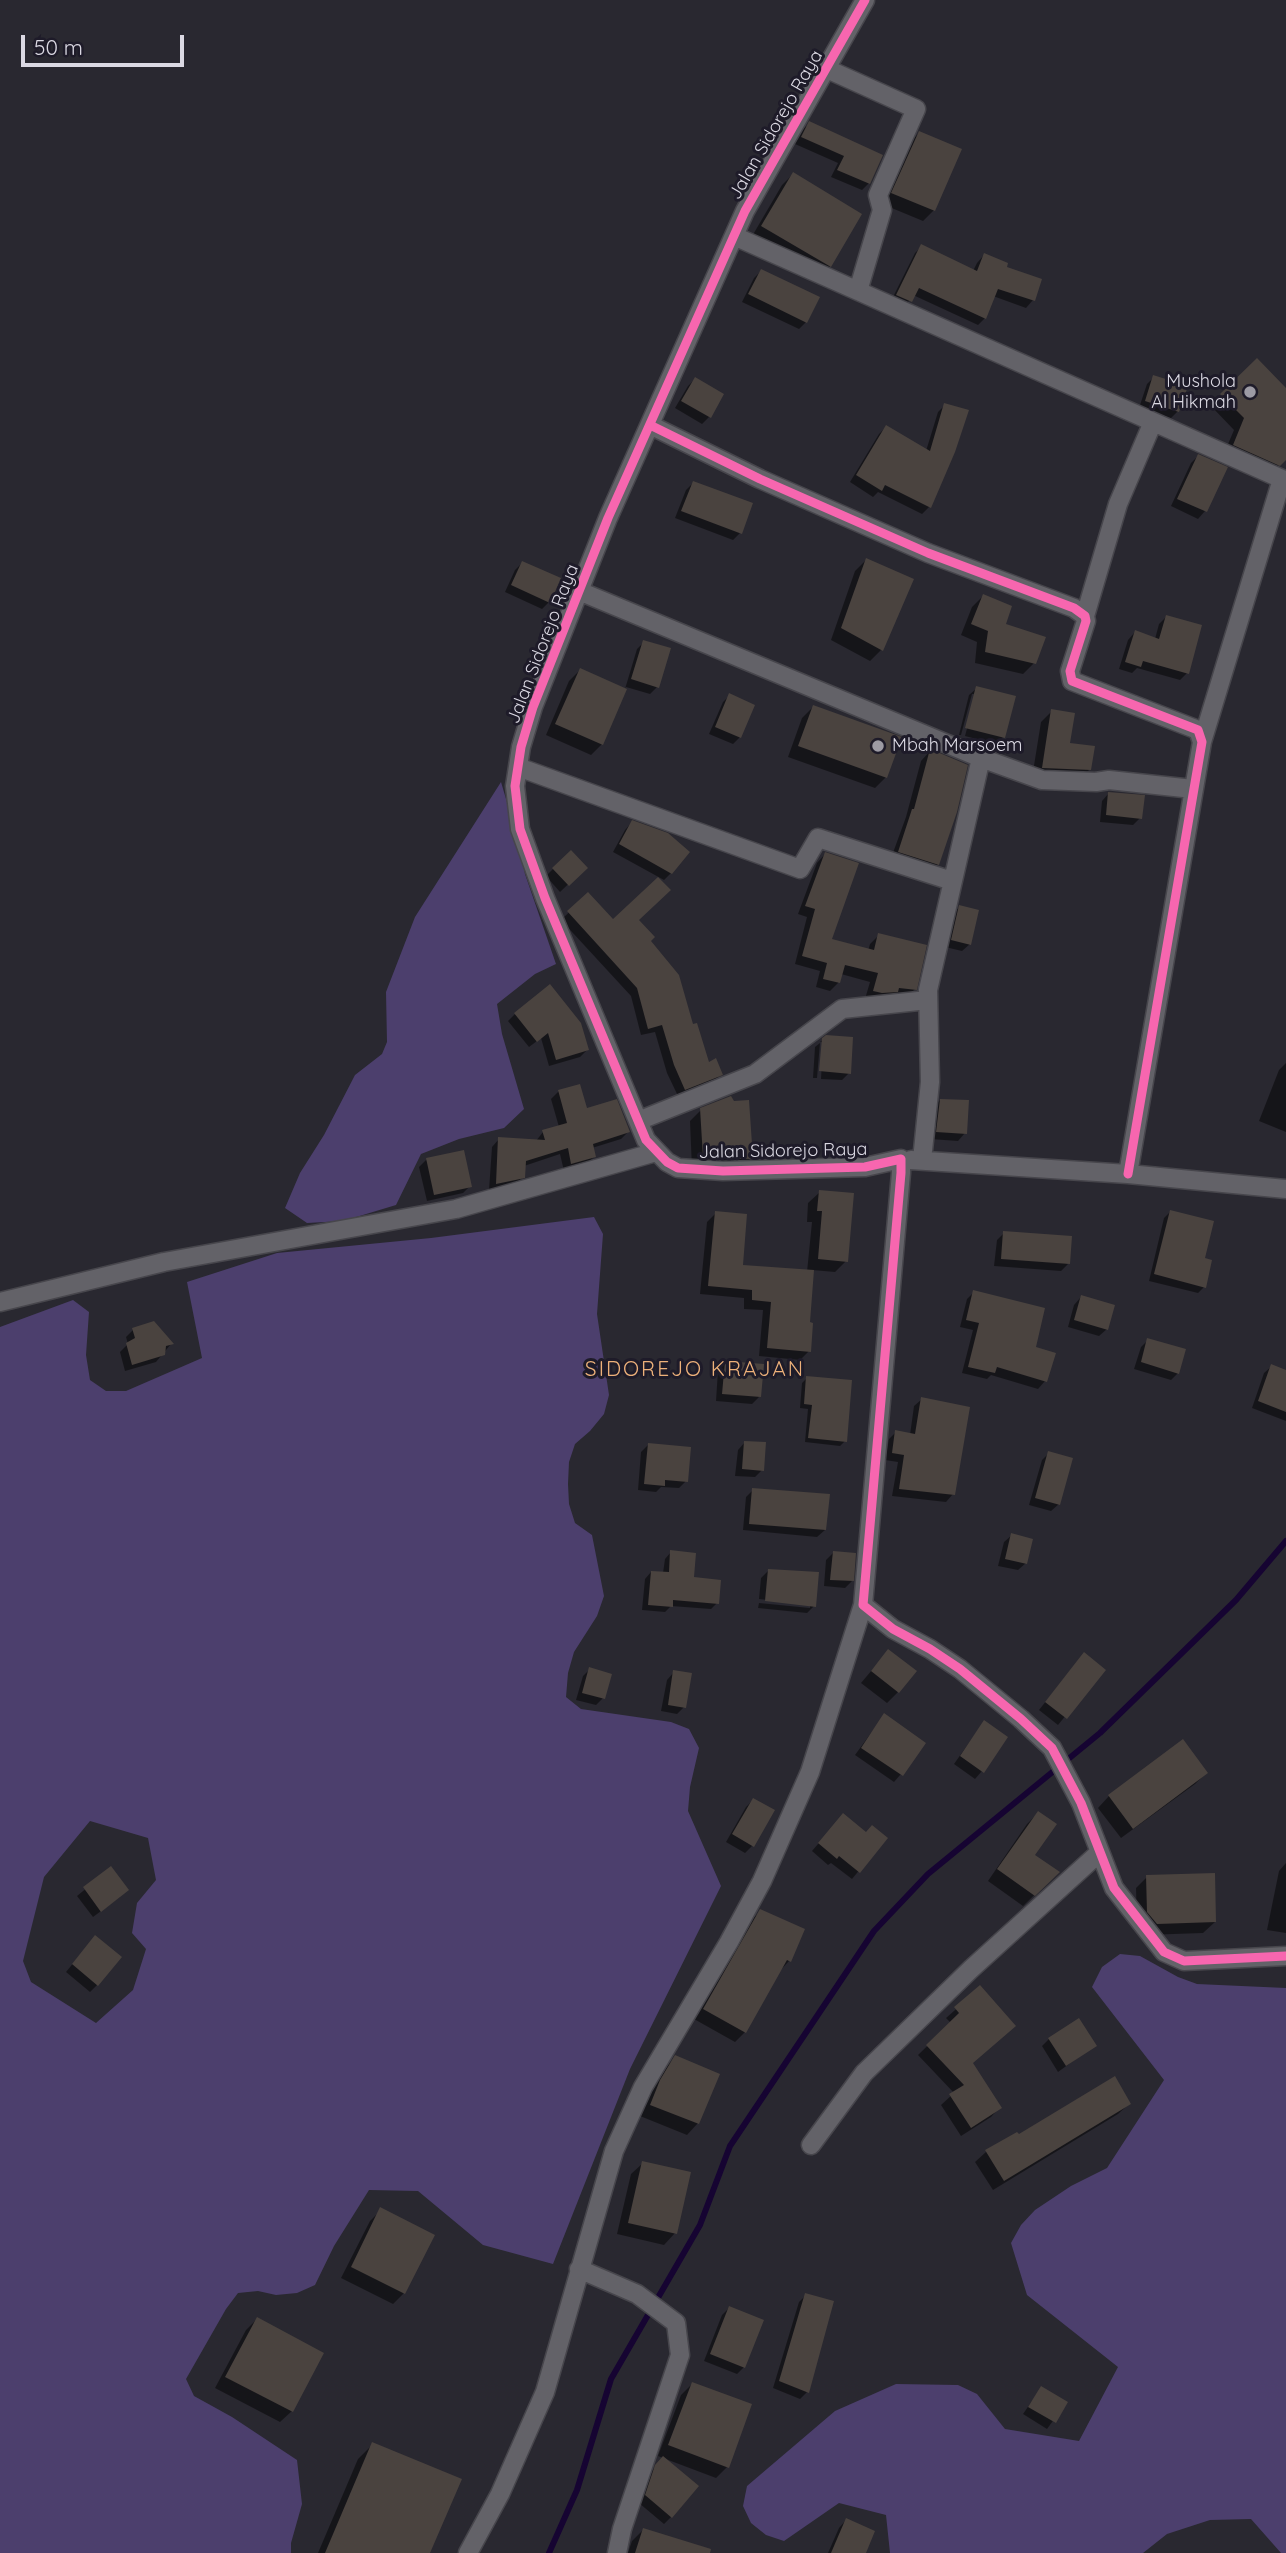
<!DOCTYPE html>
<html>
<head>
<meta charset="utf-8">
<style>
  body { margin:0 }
  #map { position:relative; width:1286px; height:2553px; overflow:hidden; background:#292830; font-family:Quicksand,sans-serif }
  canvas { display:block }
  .scale { position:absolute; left:21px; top:35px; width:163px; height:32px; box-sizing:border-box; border:4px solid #dbd9e3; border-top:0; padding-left:9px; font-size:21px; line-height:24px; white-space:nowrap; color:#dbd9e3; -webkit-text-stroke:5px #1e1b29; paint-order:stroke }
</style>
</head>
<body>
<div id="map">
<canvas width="1286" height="2553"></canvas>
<div class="scale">50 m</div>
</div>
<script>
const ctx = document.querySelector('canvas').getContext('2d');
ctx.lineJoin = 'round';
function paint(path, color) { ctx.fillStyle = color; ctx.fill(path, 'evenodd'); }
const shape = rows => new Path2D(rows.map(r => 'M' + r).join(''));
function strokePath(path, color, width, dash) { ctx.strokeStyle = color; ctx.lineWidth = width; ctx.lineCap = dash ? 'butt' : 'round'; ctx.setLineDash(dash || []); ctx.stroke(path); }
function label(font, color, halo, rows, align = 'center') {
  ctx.font = font + ' Quicksand,sans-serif'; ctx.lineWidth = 6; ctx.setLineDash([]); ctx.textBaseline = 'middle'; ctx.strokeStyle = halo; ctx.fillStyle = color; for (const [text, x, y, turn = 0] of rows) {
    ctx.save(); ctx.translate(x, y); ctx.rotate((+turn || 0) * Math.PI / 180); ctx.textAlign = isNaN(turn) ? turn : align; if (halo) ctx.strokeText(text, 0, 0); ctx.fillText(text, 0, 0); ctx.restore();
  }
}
paint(shape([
  [501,782,519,843,525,874,556,964,535,974,497,1004,502,1034,524,1109,504,1128,459,1139,421,1154,396,1205,343,1221,307,1223,285,1208,300,1173,324,1135,355,1075,382,1054,387,1042,386,992,415,917],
  [594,1217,603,1234,597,1314,609,1395,604,1414,590,1431,575,1444,569,1462,568,1484,569,1504,575,1523,592,1535,604,1596,597,1616,574,1652,568,1673,566,1697,581,1709,671,1722,689,1729,699,1748,690,1787,688,1811,721,1886,630,2069,553,2264,483,2245,418,2191,369,2190,334,2246,315,2285,297,2293,276,2295,258,2291,238,2293,226,2309,186,2379,194,2396,232,2417,297,2460,302,2504,291,2543,291,2553,0,2553,0,1327,73,1300,89,1312,86,1355,90,1380,106,1391,126,1391,202,1358,187,1282,277,1253,431,1238],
  [90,1821,148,1838,156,1880,137,1903,132,1933,146,1949,133,1990,96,2023,31,1982,23,1961,44,1877],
  [1120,1954,1140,1956,1178,1977,1197,1984,1286,1988,1286,2553,1281,2553,1251,2519,1210,2520,1167,2534,1143,2553,890,2553,886,2515,839,2503,784,2541,766,2535,751,2523,743,2506,747,2486,835,2411,896,2384,958,2385,977,2394,1005,2429,1079,2441,1118,2367,1027,2295,1011,2243,1021,2225,1035,2210,1071,2186,1107,2168,1164,2080,1092,1987,1102,1967]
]), '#4c3f6d');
paint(shape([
  [810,123,881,156,869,183,862,190,831,177,838,163,795,144,802,130],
  [919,133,934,210,923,221,882,204,908,144],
  [793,174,830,266,819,277,751,238,782,185],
  [922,246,973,271,977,263,984,255,1005,268,1040,280,1033,300,1026,308,993,296,985,318,978,325,913,295,903,309,890,303,915,253],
  [761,271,806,322,799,329,742,302,754,278],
  [1257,360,1286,390,1286,457,1268,476,1223,456,1234,430,1211,406],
  [1154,377,1178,411,1171,418,1139,408,1147,384],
  [695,379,709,417,702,424,675,408,688,386],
  [945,405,954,451,929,507,922,514,878,492,873,497,850,482,879,434,886,427,926,451,938,412],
  [1198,456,1226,468,1205,511,1198,519,1171,506,1191,463],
  [693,483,740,533,733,540,675,518,686,490],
  [866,560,911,580,881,650,870,661,831,640,855,571],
  [522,563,549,602,542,609,505,592,515,570],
  [983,596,1034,663,1023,674,975,663,977,642,961,635,972,607],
  [1166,617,1187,673,1180,680,1137,668,1132,673,1119,669,1128,640,1135,632,1155,639,1159,624],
  [644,642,657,687,650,694,626,687,602,744,591,755,546,735,569,681,580,670,625,689,637,649],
  [977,688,1003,737,996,744,965,736,976,694,972,694,961,735,959,735,969,695],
  [730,695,740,737,733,744,709,734,723,702],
  [813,707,886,777,875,788,788,757,802,718],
  [1052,711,1068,744,1089,770,1078,781,1032,778,1041,722],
  [930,751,938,864,928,874,890,861,906,817,921,761],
  [1109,793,1140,818,1133,825,1100,822,1102,801],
  [632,822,671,873,664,880,613,852,625,830],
  [570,852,585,868,560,892,546,876],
  [825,854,830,940,868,951,870,944,879,935,915,989,906,998,865,999,870,982,841,974,838,983,830,991,816,987,820,971,795,964,807,917,798,914,817,863],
  [588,894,613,922,637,920,692,1026,708,1064,721,1074,714,1081,678,1096,667,1073,655,1032,641,1035,631,996,561,920],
  [960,907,970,944,962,951,945,947,952,914],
  [515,1014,587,1050,580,1057,549,1066,541,1038,529,1047,508,1021],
  [826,1037,849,1073,842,1080,821,1079,823,1042,820,1042],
  [820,1043,817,1078,813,1078,815,1047],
  [1286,1063,1286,1132,1259,1121,1279,1070],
  [559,1091,585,1111,628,1132,621,1139,592,1148,594,1157,586,1164,564,1171,560,1154,524,1166,523,1177,515,1184,489,1190,492,1147,499,1139,536,1141,543,1132,559,1127,551,1099],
  [940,1100,965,1133,958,1141,930,1139,933,1108],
  [701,1110,751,1158,740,1169,692,1169,690,1121],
  [426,1160,470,1186,463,1193,427,1201,419,1167],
  [820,1192,846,1261,835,1272,812,1270,808,1324,809,1351,800,1360,759,1356,763,1310,744,1309,744,1298,700,1294,707,1222,716,1213,741,1266,807,1272,812,1222,807,1222,808,1203],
  [1170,1212,1203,1259,1204,1287,1198,1293,1149,1281,1164,1218],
  [1004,1233,1068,1264,1061,1271,994,1266,997,1240],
  [974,1292,1034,1349,1045,1381,1038,1389,991,1375,987,1379,962,1373,973,1330,960,1327,967,1299],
  [1081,1297,1107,1329,1099,1336,1068,1327,1074,1305],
  [133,1330,171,1344,156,1362,125,1371,120,1352,128,1344,126,1337],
  [1148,1340,1178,1373,1171,1380,1134,1369,1141,1347],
  [725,1363,759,1397,752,1404,716,1401,718,1370],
  [1272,1366,1286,1372,1286,1421,1252,1408,1264,1373],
  [807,1378,845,1441,840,1446,805,1442,808,1409,800,1408,802,1383],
  [922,1399,953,1494,946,1502,892,1496,898,1462,885,1460,889,1439,896,1432,910,1435,914,1406],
  [745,1442,762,1470,755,1477,735,1476,738,1450],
  [648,1445,686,1481,679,1488,661,1487,656,1492,638,1490,641,1452],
  [1049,1453,1059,1504,1051,1511,1029,1505,1042,1460],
  [753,1490,825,1530,817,1537,743,1530,746,1497],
  [1012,1535,1026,1563,1018,1570,998,1566,1004,1542],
  [671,1552,692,1579,717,1603,711,1609,671,1606,665,1612,642,1610,645,1579,651,1572,663,1573,665,1559],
  [833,1553,852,1581,845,1588,824,1586,826,1560],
  [768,1571,814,1606,807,1613,758,1608,759,1603,810,1608,810,1605,759,1599,761,1578],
  [888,1651,898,1692,887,1703,861,1683],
  [1077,1662,1103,1670,1058,1725,1039,1710],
  [590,1669,603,1698,596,1705,576,1700,583,1676],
  [674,1672,684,1707,677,1714,661,1711,667,1680],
  [884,1715,901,1774,894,1782,855,1755],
  [978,1730,982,1771,975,1779,954,1764],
  [1206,1773,1195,1784,1121,1838,1098,1808,1109,1796],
  [753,1800,752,1846,745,1853,726,1842,746,1807],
  [1038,1813,1033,1855,1057,1873,1023,1906,988,1881,1027,1824],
  [836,1823,865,1834,886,1838,852,1879,831,1863,828,1865,812,1851],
  [1286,1863,1286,1933,1267,1930,1279,1871],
  [111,1868,120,1897,93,1917,77,1896],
  [1147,1877,1215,1922,1203,1933,1145,1935,1137,1924,1136,1888],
  [760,1912,789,1961,779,1972,745,2032,735,2042,694,2019,750,1921],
  [88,1945,97,1985,90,1992,66,1972],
  [980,1988,972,2063,1000,2107,991,2117,961,2136,941,2105,954,2093,918,2055,951,2023,946,2018],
  [1049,2039,1094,2046,1058,2072,1042,2046],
  [676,2057,698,2123,687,2135,640,2116,650,2093,664,2069],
  [1129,2104,1118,2114,993,2190,975,2162,986,2152,1017,2134,1018,2137],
  [643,2163,675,2233,664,2245,617,2234,631,2174],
  [381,2210,404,2293,393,2304,341,2278,370,2221],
  [806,2295,807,2392,800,2399,773,2388,799,2302],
  [729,2308,744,2367,737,2374,704,2361,722,2315],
  [257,2319,292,2411,280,2422,215,2388,246,2330],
  [692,2384,727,2467,716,2478,663,2458,671,2517,664,2524,639,2503,649,2474,663,2458,658,2456,681,2395],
  [1041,2388,1066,2403,1047,2429,1023,2414],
  [373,2444,428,2553,318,2553,358,2459],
  [846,2520,864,2553,828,2553,839,2528],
  [643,2530,701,2553,628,2553,632,2541]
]), '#0007');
strokePath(shape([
  [549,2553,577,2490,611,2379,700,2225,730,2146,874,1931,928,1874,1100,1733,1236,1600,1286,1541]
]), '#160432', 6);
paint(shape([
  [809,121,883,155,870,184,837,170,844,156,801,137],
  [919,131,962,149,935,211,891,193],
  [793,172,862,214,831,267,761,226],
  [921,244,977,271,984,253,1008,263,1007,267,1042,279,1035,301,998,289,986,319,919,288,912,302,896,295],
  [761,269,820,297,807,323,748,294],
  [1257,358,1286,388,1286,460,1280,466,1233,445,1244,418,1220,394],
  [1153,375,1188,386,1179,412,1145,401],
  [695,377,724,394,711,418,681,401],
  [944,403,969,410,955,452,931,508,885,485,882,491,856,475,886,425,930,451],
  [1198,454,1228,467,1207,512,1177,499],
  [693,481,753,503,742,534,681,511],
  [866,558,914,579,883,651,841,628],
  [522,561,561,578,550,603,511,585],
  [983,594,1012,606,1006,624,1046,637,1036,664,985,652,988,631,971,624],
  [1166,615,1202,625,1189,674,1143,661,1141,667,1125,662,1135,630,1159,639],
  [643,640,671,648,659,688,631,679],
  [580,668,627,689,603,745,555,724],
  [976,686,1016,696,1005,738,965,728],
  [729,693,755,705,741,738,715,727],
  [813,705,902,737,887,778,798,746],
  [1051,709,1075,713,1070,743,1095,746,1091,770,1042,768],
  [930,749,968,765,957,812,939,865,898,852,912,809,914,809],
  [1108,792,1145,795,1142,819,1106,815],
  [632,820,668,833,690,852,672,874,619,844],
  [571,850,588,868,569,886,552,868],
  [825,852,859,863,832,939,874,950,878,933,927,945,917,990,899,988,898,992,882,993,873,991,878,973,845,965,840,983,823,979,827,963,802,956,815,909,805,906],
  [658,877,671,890,639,920,655,937,651,941,679,975,693,1024,697,1023,709,1062,716,1058,723,1075,685,1090,674,1065,662,1025,648,1029,637,988,567,911,588,892,613,919],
  [959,905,979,910,971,945,951,940],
  [550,984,581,1023,589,1050,556,1060,548,1033,537,1042,514,1013],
  [826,1035,853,1037,851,1074,819,1071,822,1038],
  [580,1084,587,1108,617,1099,630,1132,593,1144,596,1157,571,1164,568,1148,526,1161,525,1178,496,1184,498,1137,545,1140,542,1130,567,1123,558,1090],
  [731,1096,734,1101,749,1100,753,1159,703,1158,700,1108],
  [940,1099,969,1100,967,1134,936,1132],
  [464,1150,472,1187,434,1195,426,1158],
  [819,1190,854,1193,848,1262,818,1259,822,1211,817,1211],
  [1170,1210,1214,1221,1205,1258,1212,1260,1206,1288,1154,1274],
  [715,1211,747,1214,743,1265,814,1270,810,1322,813,1323,811,1352,767,1348,771,1302,752,1300,752,1290,708,1286],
  [1003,1231,1072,1236,1070,1264,1001,1259],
  [973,1290,1045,1308,1036,1347,1056,1353,1047,1382,997,1367,995,1373,968,1367,979,1323,966,1320],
  [1081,1295,1115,1305,1108,1330,1074,1320],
  [154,1321,174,1344,166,1346,165,1355,132,1365,126,1343,135,1338,132,1328],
  [1147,1338,1186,1349,1179,1374,1141,1362],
  [725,1361,764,1364,761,1397,722,1394],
  [1271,1364,1286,1370,1286,1412,1258,1401],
  [806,1376,852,1380,847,1442,808,1438,812,1405,804,1404],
  [921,1397,970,1407,955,1495,899,1489,904,1455,892,1453,895,1430,915,1434],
  [744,1441,766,1442,764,1471,742,1469],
  [648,1443,691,1447,688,1482,665,1480,665,1486,644,1484],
  [1048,1451,1073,1458,1060,1505,1035,1498],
  [752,1488,830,1494,826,1530,749,1524],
  [1011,1533,1033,1539,1027,1564,1005,1559],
  [670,1550,696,1553,694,1577,721,1580,719,1604,673,1600,673,1607,648,1605,651,1571,669,1572],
  [833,1551,856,1553,854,1581,830,1580],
  [768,1569,819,1572,816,1607,765,1601],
  [888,1649,917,1671,899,1693,871,1671],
  [1084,1652,1106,1670,1067,1719,1045,1702],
  [589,1667,612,1674,605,1699,582,1693],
  [673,1670,692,1673,686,1708,668,1705],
  [884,1713,926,1743,903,1776,861,1748],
  [984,1720,1008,1737,984,1773,960,1756],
  [1183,1739,1208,1773,1133,1829,1108,1795],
  [753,1798,775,1810,754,1847,732,1834],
  [1038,1811,1057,1824,1035,1855,1060,1872,1035,1896,997,1869],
  [843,1813,866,1832,872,1825,888,1838,860,1873,839,1856,837,1859,818,1843],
  [111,1866,129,1890,101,1912,83,1887],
  [1215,1873,1216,1922,1157,1924,1147,1912,1146,1875],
  [760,1909,805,1929,791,1962,787,1960,746,2033,703,2009],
  [95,1935,122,1957,98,1986,72,1964],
  [980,1985,1016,2026,973,2063,1002,2108,971,2128,949,2094,964,2085,926,2045,959,2013,954,2007],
  [1079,2018,1097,2046,1066,2066,1048,2038],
  [675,2055,720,2074,699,2124,650,2105,660,2080],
  [1115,2076,1131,2104,1004,2181,985,2150,1017,2132,1019,2134],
  [642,2161,691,2172,677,2234,628,2223],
  [380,2207,435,2235,405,2294,351,2267],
  [805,2293,834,2301,809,2393,779,2381],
  [729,2306,764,2320,745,2368,710,2354],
  [257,2317,324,2353,293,2412,225,2377],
  [692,2382,752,2404,729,2468,668,2445],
  [1041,2386,1068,2402,1056,2423,1028,2407],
  [372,2442,462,2479,430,2553,325,2553],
  [663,2456,699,2486,672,2518,645,2495,655,2465],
  [846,2518,875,2531,866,2553,831,2553],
  [643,2528,711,2549,710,2553,635,2553]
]), '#4a433f');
const minor = shape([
  [865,0,745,211,608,518,533,707,521,747,515,786,520,829,545,898,646,1140,667,1162,678,1168,723,1171,865,1167,901,1159,901,1173,863,1605,893,1629,930,1649,960,1669,1021,1719,1052,1748,1081,1803,1114,1888,1164,1952,1184,1961,1286,1956],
  [827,69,916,109,878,195,882,210,858,291],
  [734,236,1282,479,1202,742],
  [650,425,760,479,928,553,1074,608,1085,616,1086,621,1070,671,1072,681,1198,730,1202,742,1128,1174],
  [579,591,981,758,928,990,930,1082,922,1160],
  [1085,616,1118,504,1153,422],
  [981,758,1042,780,1096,782,1109,780,1193,789],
  [518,767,800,869,818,838,952,881],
  [638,1121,755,1074,842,1009,928,1000],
  [911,1160,1128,1174,1286,1189],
  [0,1302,164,1262,456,1209,656,1152],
  [811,2145,864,2073,971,1969,1100,1852],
  [579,2269,637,2294,676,2323,680,2355,622,2529,617,2553],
  [468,2553,500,2494,545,2392,614,2151,643,2087,729,1942,762,1881,810,1772,863,1605]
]);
strokePath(minor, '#47464c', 21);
strokePath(minor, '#636268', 18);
strokePath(shape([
  [865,0,745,211,608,518,533,707,521,747,515,786,520,829,545,898,646,1140,667,1162,678,1168,723,1171,865,1167,901,1159,901,1173,863,1605,893,1629,930,1649,960,1669,1021,1719,1052,1748,1081,1803,1114,1888,1164,1952,1184,1961,1286,1956],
  [650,425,760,479,928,553,1074,608,1085,616,1086,621,1070,671,1072,681,1198,730,1202,742,1128,1174]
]), '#f766af', 9);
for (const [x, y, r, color] of [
  [1250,392,7,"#9d9ba4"],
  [878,746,7,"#9d9ba4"]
]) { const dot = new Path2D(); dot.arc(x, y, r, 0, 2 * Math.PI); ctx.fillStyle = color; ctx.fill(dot); strokePath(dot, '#1e1b29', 2.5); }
label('18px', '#dbd9e3', '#1e1b29', [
  ["Jalan Sidorejo Raya",776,125,-60],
  ["Jalan Sidorejo Raya",543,644,-69],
  ["Jalan Sidorejo Raya",783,1151,-1]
]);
label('18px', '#dbd9e3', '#1e1b29', [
  ["Mushola",1236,382],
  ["Al Hikmah",1236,403],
  ["Mbah Marsoem",892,746,"left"]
], 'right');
ctx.letterSpacing = '2px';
label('21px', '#edb17a', '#1e1b29', [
  ["SIDOREJO KRAJAN",695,1370]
]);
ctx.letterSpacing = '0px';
</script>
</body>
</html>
